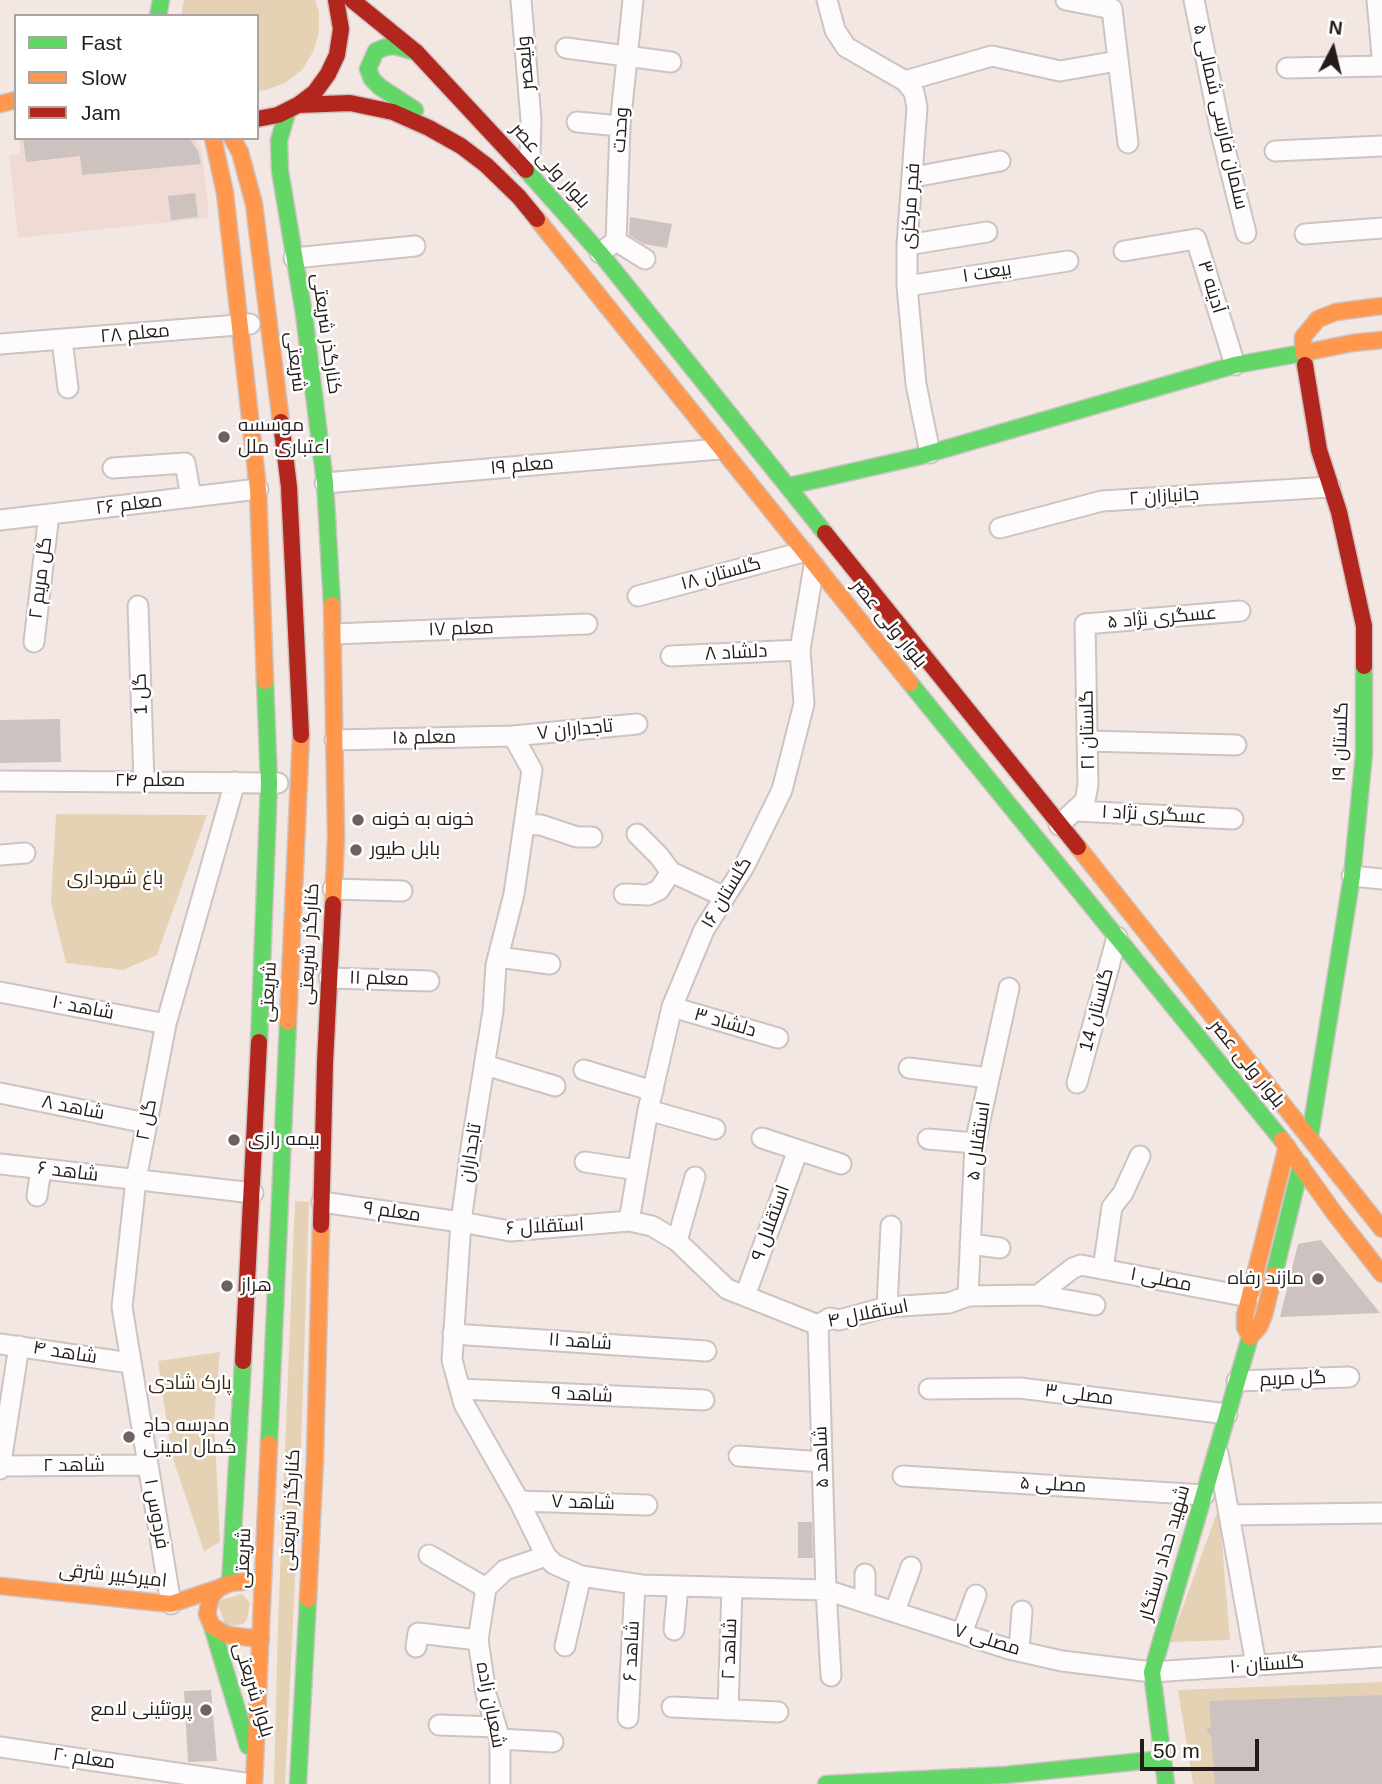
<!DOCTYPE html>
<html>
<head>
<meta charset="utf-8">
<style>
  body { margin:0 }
  #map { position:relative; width:1382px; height:1784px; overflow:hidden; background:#f3e7e4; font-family:Helvetica,sans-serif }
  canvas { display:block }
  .legend { position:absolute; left:14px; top:14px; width:245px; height:126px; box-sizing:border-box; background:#fff; border:2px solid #a7a4a3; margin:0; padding:9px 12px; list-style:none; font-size:21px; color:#231c1a }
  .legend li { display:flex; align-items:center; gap:14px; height:35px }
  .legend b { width:35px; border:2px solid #a7a4a3 }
  .north { position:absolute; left:1298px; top:14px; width:70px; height:70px; -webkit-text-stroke:5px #fff; paint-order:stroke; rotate:7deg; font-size:19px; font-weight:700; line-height:28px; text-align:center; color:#231c1a }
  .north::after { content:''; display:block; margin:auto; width:24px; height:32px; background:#231c1a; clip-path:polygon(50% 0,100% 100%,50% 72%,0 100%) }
  .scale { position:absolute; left:1140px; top:1739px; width:119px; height:32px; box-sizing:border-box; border:4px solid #231c1a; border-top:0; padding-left:9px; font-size:21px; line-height:24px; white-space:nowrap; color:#231c1a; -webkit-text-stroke:5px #fff; paint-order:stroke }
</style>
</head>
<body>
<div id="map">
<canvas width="1382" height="1784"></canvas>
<ul class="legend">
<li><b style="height:9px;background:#63d668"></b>Fast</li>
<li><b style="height:9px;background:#ff974d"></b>Slow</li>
<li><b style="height:9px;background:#b3261e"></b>Jam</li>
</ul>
<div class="north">N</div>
<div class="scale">50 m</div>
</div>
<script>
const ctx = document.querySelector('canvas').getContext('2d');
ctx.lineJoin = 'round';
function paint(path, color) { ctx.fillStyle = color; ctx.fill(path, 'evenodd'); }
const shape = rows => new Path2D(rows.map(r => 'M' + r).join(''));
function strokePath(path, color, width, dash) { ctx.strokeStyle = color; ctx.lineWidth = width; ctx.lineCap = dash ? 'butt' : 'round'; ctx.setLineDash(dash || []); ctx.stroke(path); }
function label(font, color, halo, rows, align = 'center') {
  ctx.font = font + ' Helvetica,Cairo,sans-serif'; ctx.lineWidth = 5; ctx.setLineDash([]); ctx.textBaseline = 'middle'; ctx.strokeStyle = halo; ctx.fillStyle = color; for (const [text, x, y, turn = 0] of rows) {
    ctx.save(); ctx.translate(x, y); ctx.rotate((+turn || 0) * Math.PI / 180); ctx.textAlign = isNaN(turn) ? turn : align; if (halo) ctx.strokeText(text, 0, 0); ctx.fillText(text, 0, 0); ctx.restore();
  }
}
paint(shape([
  [19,138,194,138,202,150,209,218,18,238,9,155,20,153]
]), '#f0dad4');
paint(shape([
  [184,0,315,0,319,11,319,32,313,52,302,70,285,83,266,90,257,91,257,16,181,16],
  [56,814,207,815,157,955,123,970,66,963,51,903],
  [295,1201,309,1202,300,1477,285,1784,274,1784,278,1624],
  [220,1352,214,1420,220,1542,204,1551,171,1453,158,1361],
  [1219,1507,1230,1640,1170,1642],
  [242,1594,250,1603,247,1620,243,1624,226,1627,217,1601],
  [1382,1682,1382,1784,1193,1784,1178,1690]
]), '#e5d2b4');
paint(shape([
  [23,138,189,138,198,151,201,164,82,175,80,156,26,162],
  [195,193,198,217,171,220,168,196],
  [630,217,672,224,667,248,644,244,629,235],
  [60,719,61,762,0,763,0,720],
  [1321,1240,1380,1313,1280,1317,1298,1244],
  [798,1522,812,1522,813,1558,798,1558],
  [211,1690,217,1761,188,1762,184,1691],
  [1382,1695,1382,1784,1215,1784,1211,1735,1206,1730,1211,1726,1209,1701]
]), '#ccc3c0');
const street = shape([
  [521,0,531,120,530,155,521,164],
  [827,0,835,30,846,47,905,81,914,92,917,107,907,245,907,286,916,384,930,453],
  [1066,0,1112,9,1128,143],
  [1194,0,1222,137,1246,233],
  [1377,0,1382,56],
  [566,48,671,62],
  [1287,68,1382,66],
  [905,81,992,56,1060,71,1117,61],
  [577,122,620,126],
  [1275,151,1382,146],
  [914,177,1000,161],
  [1305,234,1382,228],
  [616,241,645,259],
  [907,245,987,232],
  [1124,251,1196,239,1235,365],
  [600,253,616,241,620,126,633,0],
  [294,258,415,246],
  [907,286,1068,261],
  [62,340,68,388],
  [0,344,250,324],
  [113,468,185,463,191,497],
  [325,483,719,449],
  [0,520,258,489],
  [1000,528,1102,501,1330,487],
  [638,596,803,552],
  [138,606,144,781],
  [334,634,587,624],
  [34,642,49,514],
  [671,656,800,650],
  [513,736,532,770,514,894,496,965,493,1011,471,1148,461,1222,452,1360,464,1404,519,1501,546,1556],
  [335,740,513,736,637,724],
  [1089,741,1236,745],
  [0,781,278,783],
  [1076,811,1233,819],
  [524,824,541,825,577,837,592,837],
  [1059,825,1085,801,1088,785,1085,624,1240,611],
  [637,834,659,856,671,872,725,897],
  [0,855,25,853],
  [1352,876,1382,879],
  [333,889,402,891],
  [624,894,648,895,659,890,671,872],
  [498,957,550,964],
  [329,978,429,981],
  [0,992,166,1024],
  [672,1007,778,1038],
  [485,1065,555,1086],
  [909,1068,989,1078],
  [584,1070,653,1091],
  [1077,1083,1117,937],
  [0,1093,146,1123],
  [648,1110,715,1129],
  [762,1138,841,1164],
  [928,1139,975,1143],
  [585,1162,637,1170],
  [0,1164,253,1193],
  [37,1196,41,1169],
  [322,1202,461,1222,510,1231,629,1221,652,1226,677,1241,727,1289,818,1325,830,1318,839,1320,887,1307,949,1303,968,1296,1038,1295,1095,1305],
  [629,1221,648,1110,672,1007,704,930,745,865,782,790,804,704,800,650,814,566],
  [677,1241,695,1177],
  [970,1244,1000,1248],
  [1103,1269,1112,1207,1123,1193,1140,1156],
  [1038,1295,1073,1268,1081,1265,1249,1297],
  [745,1296,798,1150],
  [968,1296,975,1143,1009,988],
  [887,1307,891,1226],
  [818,1325,826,1590,831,1676],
  [453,1334,706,1351],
  [0,1344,130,1363],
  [1237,1381,1349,1377],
  [460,1389,704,1400],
  [929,1389,1020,1388,1227,1414],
  [1218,1453,1256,1665],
  [739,1456,822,1462],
  [0,1466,147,1465],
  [0,1469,19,1346],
  [903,1476,1204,1495],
  [519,1501,647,1505],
  [1229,1515,1382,1513],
  [429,1555,486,1588],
  [865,1602,865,1574],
  [171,1604,122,1307,136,1180,166,1024,235,782],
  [895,1611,911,1567],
  [674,1630,678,1586],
  [962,1633,976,1595],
  [565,1646,581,1576],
  [416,1647,418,1633,478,1640],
  [1019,1651,1022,1611],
  [672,1707,778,1712],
  [728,1710,732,1588],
  [628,1718,635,1584],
  [439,1725,496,1727],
  [500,1739,553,1742],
  [0,1747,251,1784],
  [500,1784,500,1739,486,1694,478,1640,486,1588,505,1570,546,1556,554,1564,581,1576,642,1585,826,1590,1009,1649,1062,1661,1152,1672,1382,1657]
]);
const fast = shape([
  [158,16,161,0],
  [288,110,279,140,280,171,304,314,325,483,332,605],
  [415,110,380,87,372,79,368,69,376,51,386,47,395,46,416,52],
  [526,170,600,253,825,533],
  [789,486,917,457,1235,365,1303,353,1305,365],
  [910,683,1282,1140],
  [259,1042,269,783,265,681],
  [1310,1136,1352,876,1364,754,1364,666],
  [1274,1275,1301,1165],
  [269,1444,288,1022],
  [230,1583,243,1361],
  [212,1626,248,1746],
  [298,1784,308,1599],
  [826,1784,1005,1775,1163,1759],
  [1166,1784,1152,1672,1250,1337]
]);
const slow = shape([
  [0,104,16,100],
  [213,138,225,193,258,489,265,681],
  [232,138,240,152,254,204,281,422],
  [537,219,910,683],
  [1382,306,1336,312,1318,319,1303,337,1303,353,1352,343,1382,340],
  [332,605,336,838,333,904],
  [1078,847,1382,1229],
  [288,1022,301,735],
  [1282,1140,1335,1214,1382,1274],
  [1274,1275,1264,1315,1259,1327,1250,1337,1245,1327,1245,1315,1287,1146],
  [250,1581,230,1583,219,1588,211,1596,207,1614,212,1626,227,1635,261,1639],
  [0,1586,171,1604,219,1588],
  [308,1599,315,1458,321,1225],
  [254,1784,269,1444]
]);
const jam = shape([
  [352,0,416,52,526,170],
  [298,105,350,103,393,112,429,128,461,146,486,165,519,197,537,219],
  [257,119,278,115,298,105,315,92,328,74,337,55,341,29,336,0],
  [1305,365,1319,450,1339,512,1364,626,1364,666],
  [281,422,289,487,301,735],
  [825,533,1078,847],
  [321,1225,325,1063,333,904],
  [243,1361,259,1042]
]);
strokePath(street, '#cdc3c0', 23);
strokePath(fast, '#cdc3c0', 19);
strokePath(slow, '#cdc3c0', 19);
strokePath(jam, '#cdc3c0', 19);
strokePath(street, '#fdfbfb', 19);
strokePath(fast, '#63d668', 16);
strokePath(slow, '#ff974d', 16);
strokePath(jam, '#b3261e', 16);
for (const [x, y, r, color] of [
  [224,437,7,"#6c6361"],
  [358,820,7,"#6c6361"],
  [356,850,7,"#6c6361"],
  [234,1140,7,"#6c6361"],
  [1318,1279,7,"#6c6361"],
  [227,1286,7,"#6c6361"],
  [129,1437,7,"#6c6361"],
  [206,1710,7,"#6c6361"]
]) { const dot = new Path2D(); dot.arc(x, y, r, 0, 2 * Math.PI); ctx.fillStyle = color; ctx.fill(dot); strokePath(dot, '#fff', 2.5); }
label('19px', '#231c1a', '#fff', [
  ["ولیعصر",526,63,-95],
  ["سلمان فارسی شمالی ۵",1220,117,77],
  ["وحدت",621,130,-86],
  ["بلوار ولی عصر",550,166,48],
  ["فجر مرکزی",911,206,-86],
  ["بیعت ۱",987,273,-9],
  ["آدینه ۳",1211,287,73],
  ["معلم ۲۸",135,334,-5],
  ["کنارگذر شریعتی",326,334,82],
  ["شریعتی",295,362,83],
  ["معلم ۱۹",522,466,-5],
  ["جانبازان ۲",1164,497,-4],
  ["معلم ۲۶",129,505,-7],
  ["گلستان ۱۸",721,574,-15],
  ["گل مریم ۲",41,578,-83],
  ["عسگری نژاد ۵",1162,618,-5],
  ["بلوار ولی عصر",889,624,51],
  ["معلم ۱۷",461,629,-2],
  ["دلشاد ۸",736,653,-3],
  ["گل 1",141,694,-92],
  ["تاجداران ۷",575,730,-6],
  ["گلستان ۲۱",1088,730,-91],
  ["معلم ۱۵",424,738,-1],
  ["گلستان ۱۹",1341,742,-88],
  ["معلم ۲۴",150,781],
  ["عسگری نژاد ۱",1154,815,3],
  ["گلستان ۱۶",727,893,-59],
  ["کنارگذر شریعتی",310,944,-87],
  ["معلم ۱۱",379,979,2],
  ["شریعتی",269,992,-87],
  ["شاهد ۱۰",83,1008,11],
  ["گلستان 14",1097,1010,-75],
  ["دلشاد ۳",725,1023,16],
  ["بلوار ولی عصر",1247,1064,51],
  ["شاهد ۸",73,1108,11],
  ["گل ۲",147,1120,-79],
  ["استقلال ۵",979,1141,-82],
  ["تاجداران",471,1153,-81],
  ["شاهد ۶",68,1172,7],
  ["معلم ۹",392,1212,8],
  ["استقلال ۹",771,1223,-70],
  ["استقلال ۶",545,1227,-3],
  ["مصلی ۱",1161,1280,11],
  ["استقلال ۴",868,1314,-11],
  ["شاهد ۱۱",580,1342,4],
  ["شاهد ۴",65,1353,9],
  ["گل مریم",1293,1379,-2],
  ["شاهد ۹",582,1395,3],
  ["مصلی ۳",1079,1395,7],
  ["شاهد ۵",822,1457,-92],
  ["شاهد ۲",74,1466],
  ["مصلی ۵",1053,1485,3],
  ["شاهد ۷",583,1503,2],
  ["کنارگذر شریعتی",291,1510,-87],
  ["فردوس ۱",156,1514,80],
  ["شهید حداد رستگار",1165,1553,-74],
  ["شریعتی",244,1558,-88],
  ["امیرکبیر شرقی",113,1576,6],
  ["مصلی ۷",987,1640,17],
  ["شاهد ۲",730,1649,-88],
  ["شاهد ۶",632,1651,-87],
  ["گلستان ۱۰",1267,1665,-4],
  ["بلوار شریعتی",253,1690,73],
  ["شعبان زاده",490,1705,79],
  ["معلم ۲۰",84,1759,8]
]);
label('19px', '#231c1a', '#fff', [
  ["موسسه",238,426],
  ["اعتباری ملل",238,448],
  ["خونه به خونه",372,820],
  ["بابل طیور",370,850],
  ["بیمه رازی",248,1140],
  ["مازند رفاه",1304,1279,"right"],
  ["هراز",241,1286],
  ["مدرسه حاج",143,1426],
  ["کمال امینی",143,1448],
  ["پروتئینی لامع",192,1710,"right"]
], 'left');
label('19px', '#382b0c', '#fff', [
  ["باغ شهرداری",115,879],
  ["پارک شادی",190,1384]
]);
</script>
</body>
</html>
